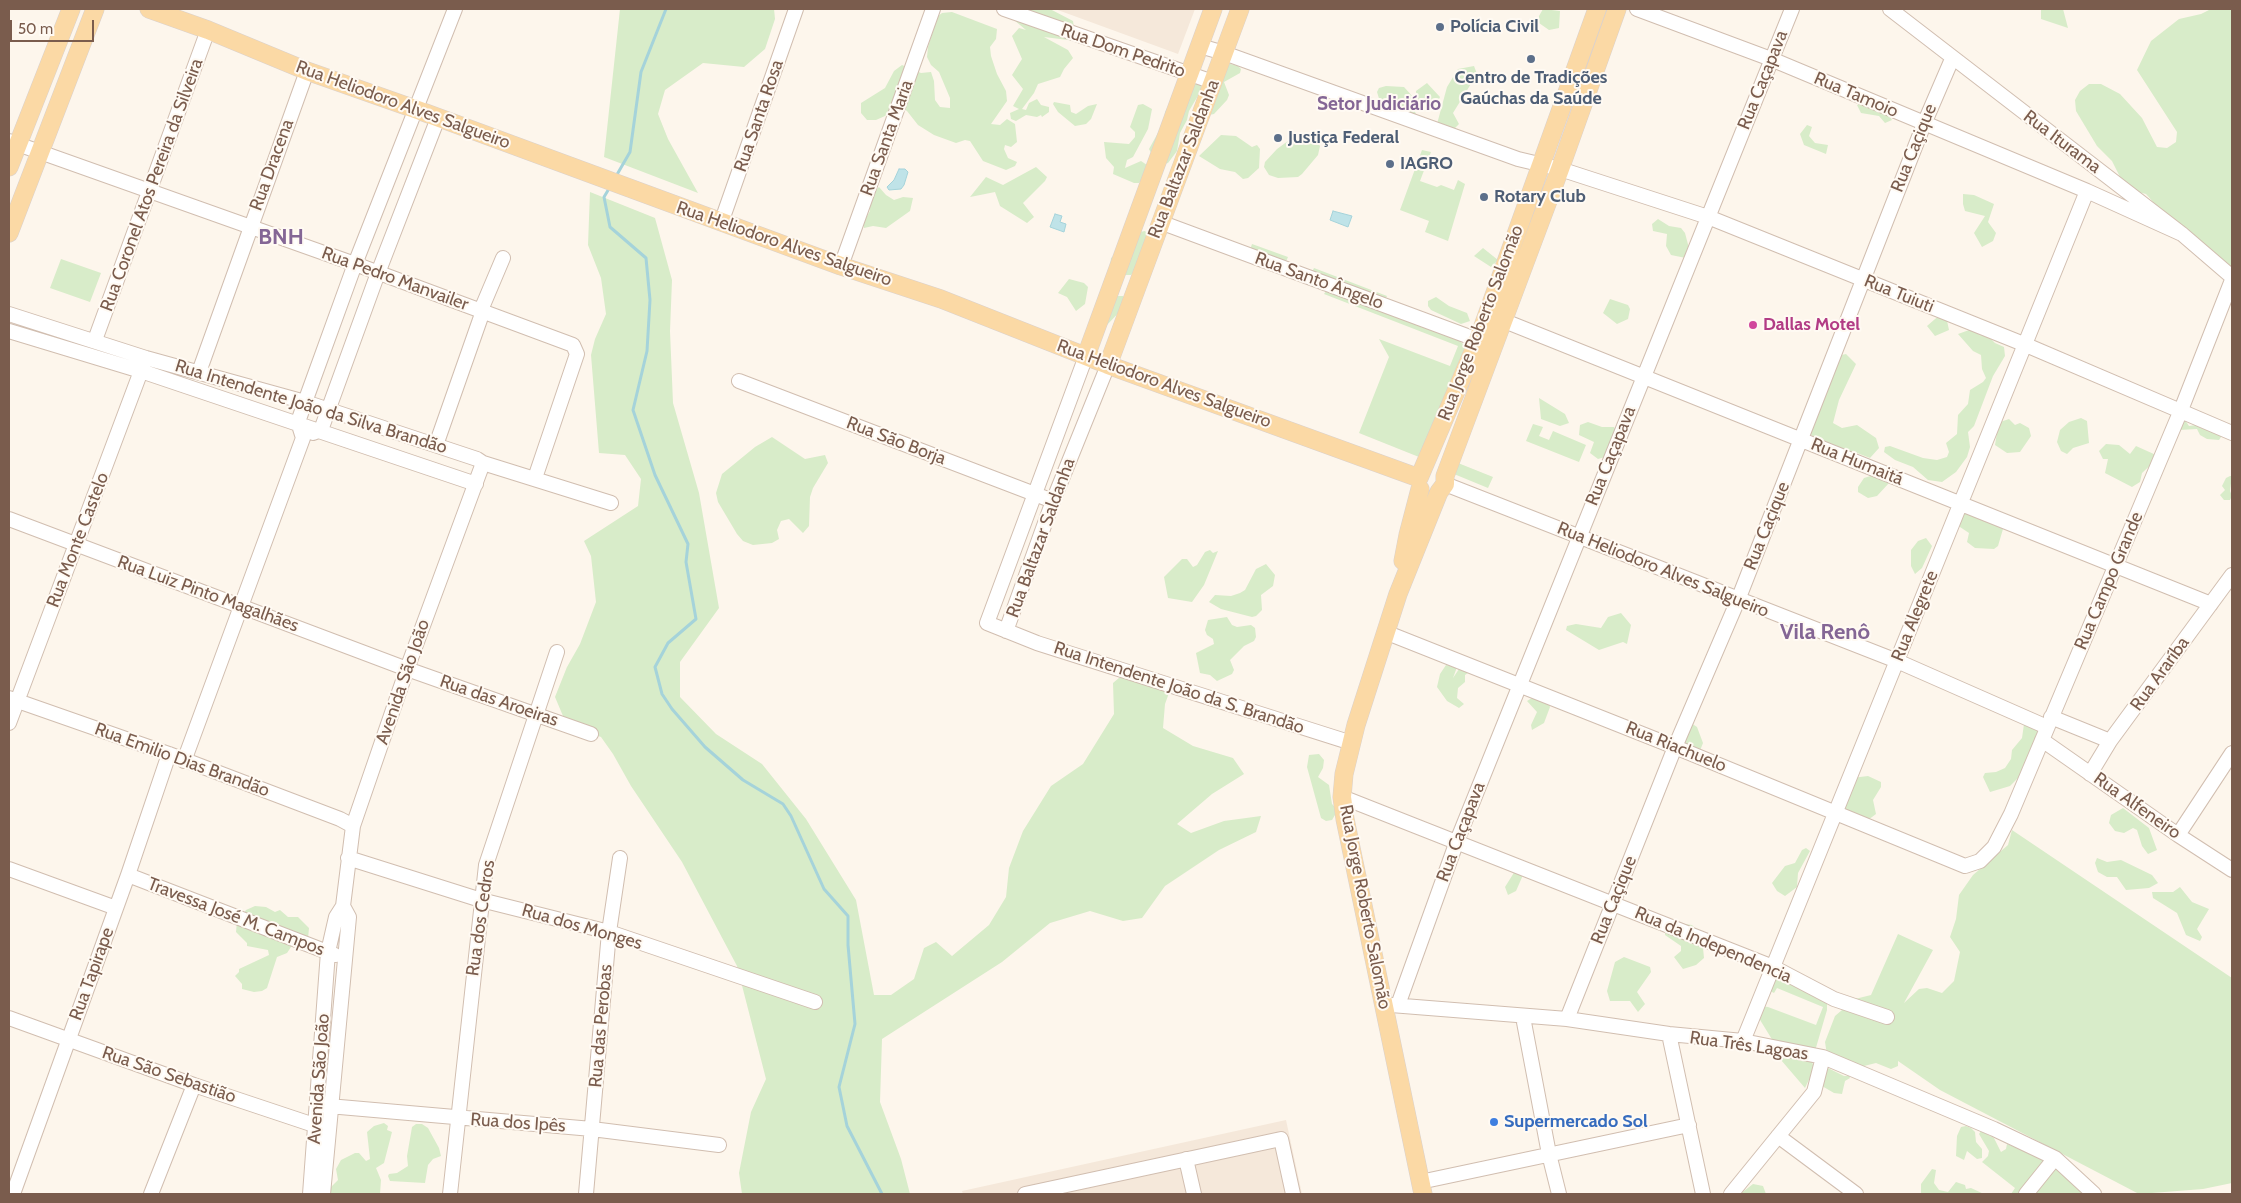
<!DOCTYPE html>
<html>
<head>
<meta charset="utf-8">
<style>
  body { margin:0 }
  #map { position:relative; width:2241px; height:1203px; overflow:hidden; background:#fdf6ec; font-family:Cabin,sans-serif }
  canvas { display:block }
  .frame { position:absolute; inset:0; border:10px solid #7a5c4d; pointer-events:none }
  .scale { position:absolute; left:10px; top:20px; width:84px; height:22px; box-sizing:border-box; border:2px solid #7a5c4d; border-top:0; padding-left:6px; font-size:15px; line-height:18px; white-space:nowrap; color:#7a5c4d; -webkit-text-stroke:4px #fffaf3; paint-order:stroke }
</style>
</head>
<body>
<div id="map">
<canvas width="2241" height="1203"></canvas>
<div class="frame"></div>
<div class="scale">50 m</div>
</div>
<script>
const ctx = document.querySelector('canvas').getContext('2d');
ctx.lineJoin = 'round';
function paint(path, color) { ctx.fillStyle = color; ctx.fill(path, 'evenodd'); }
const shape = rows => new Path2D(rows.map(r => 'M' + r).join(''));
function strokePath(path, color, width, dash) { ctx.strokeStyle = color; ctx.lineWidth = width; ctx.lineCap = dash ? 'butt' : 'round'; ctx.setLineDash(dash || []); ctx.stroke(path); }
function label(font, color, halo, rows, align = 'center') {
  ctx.font = font + ' Cabin,sans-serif'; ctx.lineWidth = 4; ctx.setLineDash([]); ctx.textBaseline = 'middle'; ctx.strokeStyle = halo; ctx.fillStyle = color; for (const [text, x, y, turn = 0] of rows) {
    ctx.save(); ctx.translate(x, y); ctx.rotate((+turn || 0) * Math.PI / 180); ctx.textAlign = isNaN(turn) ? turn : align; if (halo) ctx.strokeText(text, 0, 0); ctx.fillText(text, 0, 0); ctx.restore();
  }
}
paint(shape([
  [1055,9,1195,9,1178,54],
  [1286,1120,1302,1194,963,1194,962,1191]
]), '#f5e8da');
paint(shape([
  [620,9,774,9,775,19,765,49,744,67,703,63,665,90,658,114,668,139,698,193,604,157],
  [1019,9,1050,9,1073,21,1076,41,1044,37,1068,50,1073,58,1064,69,1060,77,1038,84,1034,93,1022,109,1026,110,1029,103,1037,99,1041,105,1049,107,1049,112,1042,117,1041,115,1037,117,1026,115,1016,121,1011,119,1010,113,1019,109,1013,106,1023,89,1012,75,1022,59,1012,36,1019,28,1026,30,1014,20,1016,11],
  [1543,9,1560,11,1559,28,1549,30,1539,23,1539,16],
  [2041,9,2063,9,2068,28,2041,19],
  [2211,9,2232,9,2232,272,2182,234,2146,194,2126,189,2112,161,2097,146,2076,111,2075,100,2080,91,2089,84,2101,84,2120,94,2142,118,2157,147,2167,148,2176,142,2177,132,2137,70,2151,41,2179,19,2201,14],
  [952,12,997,29,996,39,990,47,991,56,997,74,1006,91,1007,101,991,124,1000,125,1007,119,1015,124,1017,142,1011,147,1005,145,1004,149,1008,158,1017,162,1015,166,1006,170,983,161,970,141,965,140,956,143,934,135,918,125,907,111,900,106,891,110,885,116,876,120,867,120,861,113,861,103,885,88,894,71,902,65,921,73,931,72,934,81,935,100,940,107,950,108,950,98,939,72,931,65,927,57,928,47,934,28,934,19,942,13],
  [1223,62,1238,66,1241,69,1240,73,1224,82,1229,95,1227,100,1214,114,1204,116,1199,94,1189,111,1187,120,1180,133,1177,151,1168,163,1158,166,1149,149,1164,122,1165,112,1178,88,1201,81,1201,89],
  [1474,66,1477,74,1453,113,1459,124,1452,131,1437,124,1447,87,1458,69],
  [1427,83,1440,97,1438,101,1426,111,1419,109,1417,105,1416,91],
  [1386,86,1404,87,1414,98,1414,110,1418,118,1383,111,1377,92,1379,88],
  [1054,102,1070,105,1071,112,1076,114,1088,106,1097,104,1091,119,1086,124,1075,126,1058,112,1053,104],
  [1865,102,1888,114,1892,120,1885,123,1879,116,1861,113,1857,105],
  [1143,104,1152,109,1148,129,1133,157,1127,160,1125,168,1141,161,1147,165,1144,176,1139,183,1134,183,1113,174,1114,167,1106,158,1104,142,1129,144,1135,137,1135,132,1130,127,1138,105],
  [1807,125,1812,127,1809,136,1815,143,1828,145,1826,154,1804,145,1800,134],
  [1221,135,1236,136,1252,147,1257,145,1260,149,1259,168,1248,178,1243,179,1235,172,1220,169,1199,156],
  [1302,136,1313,138,1320,146,1318,155,1302,174,1298,177,1278,178,1269,175,1264,167,1265,162,1277,149,1292,138],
  [1422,150,1431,152,1420,181,1437,187,1441,185,1454,190,1458,180,1465,184,1448,241,1425,232,1429,221,1400,210],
  [1036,167,1047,177,1045,181,1023,203,1034,217,1027,223,1000,206,995,192,970,197,986,177,1003,185],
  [879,187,886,195,894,200,903,197,913,198,910,211,886,228,873,226,864,228,863,223,870,211,868,197],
  [590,192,655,218,672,280,670,331,673,403,699,493,719,608,680,662,680,697,716,734,762,764,806,819,856,900,874,995,891,995,914,979,924,948,936,942,952,956,989,925,1006,897,1009,868,1023,831,1051,786,1083,764,1114,714,1113,683,1126,672,1173,682,1165,704,1163,728,1193,746,1233,758,1244,774,1212,794,1177,824,1191,833,1224,821,1261,816,1256,832,1219,850,1165,886,1142,918,1123,921,1090,911,1050,923,1002,962,882,1039,880,1102,901,1159,910,1194,742,1194,739,1173,751,1112,766,1079,737,966,682,862,631,786,613,754,601,737,575,727,563,716,555,697,567,667,580,644,596,602,591,556,584,541,638,506,641,479,625,455,599,453,591,355,595,339,606,314,601,278,588,245],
  [1963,194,1974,195,1994,204,1988,222,1996,233,1993,241,1982,247,1974,233,1985,216,1965,211,1963,204],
  [1658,219,1669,226,1681,228,1685,233,1690,252,1686,258,1671,255,1666,246,1667,234,1653,231,1652,224],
  [1145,231,1151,238,1145,261,1131,275,1122,275,1110,267,1111,258,1140,232],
  [1252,244,1288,257,1284,266,1249,253],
  [1483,248,1498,260,1491,267,1474,256],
  [61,259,101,273,90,302,50,288],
  [1314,268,1387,296,1383,304,1310,276],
  [1069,279,1084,283,1088,287,1085,304,1076,311,1067,297,1058,293],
  [1326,291,1460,341,1465,346,1466,350,1419,457,1359,433,1389,357,1379,339,1450,366,1458,346,1324,294],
  [1117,296,1123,296,1127,304,1106,326],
  [1436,297,1449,306,1467,313,1470,321,1461,324,1431,310,1428,306,1428,301],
  [1610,299,1628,305,1630,309,1628,319,1617,324,1603,313],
  [1942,313,1946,316,1949,330,1935,336,1927,326],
  [1972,329,1977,331,1979,335,1988,336,1995,343,2004,347,2005,356,1993,376,1974,426,1968,432,1970,447,1967,457,1956,472,1942,482,1928,480,1913,467,1895,460,1884,452,1885,447,1890,446,1923,458,1937,460,1947,457,1949,452,1946,443,1957,434,1958,415,1968,404,1970,390,1983,382,1986,378,1982,369,1981,355,1973,351,1958,334],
  [1846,354,1856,364,1839,400,1833,423,1842,428,1857,425,1876,438,1879,448,1870,458,1857,453,1848,455,1827,447,1809,433,1837,356],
  [1539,398,1565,414,1569,423,1560,426,1541,419],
  [2081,418,2087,421,2089,443,2073,448,2067,454,2061,451,2057,442,2060,430,2069,422],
  [2009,419,2015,425,2020,423,2029,428,2031,436,2020,452,2007,453,1995,445,1998,426,2000,422],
  [2180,420,2185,420,2189,426,2196,425,2221,433,2221,437,2219,440,2207,439,2200,435,2197,429,2179,430],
  [1588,422,1602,427,1614,427,1616,431,1605,457,1598,459,1590,453,1594,442,1579,435,1580,425],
  [1533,424,1543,427,1539,436,1549,440,1553,431,1586,445,1579,462,1526,441],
  [772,437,805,459,825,455,828,463,813,488,810,497,809,526,803,533,789,519,781,521,777,530,779,539,772,543,753,545,743,541,737,534,718,502,716,493,722,474,755,447],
  [2106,444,2119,445,2130,454,2136,446,2156,455,2156,460,2142,473,2140,482,2132,487,2105,473,2108,459,2103,459,2099,451],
  [1458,463,1493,477,1488,488,1454,474],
  [1880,473,1890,481,1889,483,1877,496,1868,498,1858,492,1858,487,1864,478],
  [2230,476,2232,476,2230,491,2232,496,2230,500,2224,500,2220,495,2225,490,2222,486,2226,478],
  [1965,504,2003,529,1998,546,1994,549,1975,548,1967,542,1969,533,1957,525],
  [1926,538,1932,546,1922,568,1915,574,1911,566,1911,550,1918,541],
  [1210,550,1213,553,1218,551,1204,585,1192,602,1168,598,1164,577,1182,559,1187,559,1193,567,1197,565,1205,552],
  [1266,564,1275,575,1273,586,1261,595,1262,610,1256,616,1252,617,1221,609,1209,602,1215,595,1231,596,1240,593,1245,590,1256,569],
  [1621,613,1631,625,1627,644,1623,642,1599,650,1566,630,1567,626,1576,624,1601,628,1608,617],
  [1227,617,1232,625,1237,627,1251,625,1255,628,1256,637,1254,641,1244,646,1230,660,1234,670,1232,674,1217,681,1210,675,1200,673,1196,653,1214,644,1213,639,1207,635,1205,630,1208,620],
  [1446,665,1457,667,1453,678,1461,666,1471,671,1465,675,1465,682,1458,688,1457,698,1464,704,1459,708,1447,701,1437,687,1440,674],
  [1535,696,1546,697,1550,707,1544,723,1532,730,1531,725,1537,712,1527,701],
  [1691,723,1697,727,1703,743,1699,753,1685,752,1681,736],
  [2024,724,2043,733,2032,764,2010,786,1990,792,1983,777,1985,773,1996,772,2005,768,2011,759,2012,750,2022,738],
  [1319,754,1324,760,1323,768,1318,777,1329,785,1332,804,1338,810,1332,820,1326,821,1321,818,1307,767,1309,755],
  [1868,776,1881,782,1881,787,1873,800,1876,814,1868,820,1854,819,1840,804,1852,778],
  [2123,808,2149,828,2157,850,2148,854,2142,846,2137,830,2133,828,2124,833,2115,831,2109,823,2111,815],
  [2012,830,2232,978,2232,1183,2203,1189,2139,1194,1940,1090,1898,1061,1898,1066,1891,1069,1876,1063,1860,1067,1827,1055,1825,1042,1835,1016,1855,999,1871,995,1898,934,1933,950,1904,1003,1919,989,1927,988,1942,993,1954,981,1960,952,1950,937,1956,919,1959,895,1973,875,2008,845],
  [1806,848,1810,851,1798,873,1797,887,1785,896,1777,891,1772,883,1785,866,1795,863,1802,850],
  [2097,858,2107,862,2121,860,2152,875,2158,883,2149,888,2126,890,2117,877,2107,877,2098,872,2095,863],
  [1515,871,1523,875,1516,891,1508,895,1505,887],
  [2180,887,2192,902,2209,909,2197,929,2202,937,2200,941,2186,935,2177,913,2153,898,2152,892,2173,892],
  [255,906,266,907,275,912,280,910,288,917,298,917,309,928,308,939,293,944,287,953,277,957,267,988,262,991,254,992,242,989,242,984,235,976,239,972,239,969,269,955,268,950,247,946,247,943,236,932,237,922,246,910],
  [1678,923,1692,925,1705,938,1703,948,1704,958,1696,965,1683,969,1674,957,1681,951,1681,946,1665,935,1665,930],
  [1624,957,1650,967,1651,972,1637,992,1645,1004,1638,1012,1630,1001,1610,1001,1607,991,1615,962],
  [1776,979,1788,982,1822,998,1827,1003,1827,1010,1815,1051,1773,1041,1757,1015,1761,1006,1768,1007,1816,1025,1823,1007,1777,988,1774,993,1770,991,1773,980],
  [1775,1053,1812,1061,1814,1069,1805,1088],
  [1828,1068,1844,1076,1849,1076,1850,1078,1845,1081,1842,1094,1834,1093,1822,1086,1824,1071],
  [384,1123,388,1126,387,1130,392,1132,384,1163,376,1168,381,1180,380,1194,324,1194,338,1180,336,1169,341,1160,355,1153,359,1153,366,1161,370,1159,367,1132,374,1126],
  [416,1124,422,1124,428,1128,439,1148,441,1156,433,1159,428,1165,425,1183,390,1181,388,1176,389,1174,397,1173,408,1166,407,1156,411,1133,412,1127],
  [1966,1126,1971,1128,1975,1132,1976,1142,1982,1149,1982,1158,1977,1159,1967,1151,1964,1160,1956,1156,1957,1136,1961,1127],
  [1981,1131,1994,1138,2001,1152,2006,1149,2007,1144,2042,1158,2043,1163,2019,1194,2011,1194,2015,1188,1982,1162,1988,1156,1989,1151,1979,1134],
  [2057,1167,2087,1194,2032,1194,2052,1169],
  [1932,1169,1936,1170,1934,1183,1939,1190,1948,1192,1956,1182,1965,1185,1966,1189,1971,1188,1984,1194,1921,1194,1921,1184],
  [1753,1184,1763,1186,1766,1194,1740,1194]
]), '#d8ecc9');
const water = shape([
  [899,169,905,169,908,172,904,185,901,189,889,190,887,187,894,180,899,169],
  [1333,211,1352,216,1348,227,1330,220,1333,211],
  [1055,214,1062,216,1060,222,1066,224,1064,232,1050,227,1055,214]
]);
paint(water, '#bfe3e8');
strokePath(water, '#a5d3da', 1);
strokePath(shape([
  [615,178,630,152,641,72,666,9],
  [610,187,604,197,610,227,646,258,650,300,647,351,633,410,655,475,688,544,686,562,696,619,668,643,655,667,662,694,672,709,705,747,743,780,783,804,791,816,824,889,848,916,848,945,855,1024,839,1087,847,1126,882,1194]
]), '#a5d3da', 3);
const minor = shape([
  [1004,9,1213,82],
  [1637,9,1771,59,2087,191,2182,234],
  [1890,9,2182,234,2232,277],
  [1200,46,1224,53,1518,159,1560,169,1708,217,2026,345,2232,433],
  [9,141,355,264,573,345,577,354,535,478],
  [1160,222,1478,340],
  [721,223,796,9],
  [841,266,933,9],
  [481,310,503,258],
  [9,314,146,358,305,402,477,459,483,463,611,503],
  [1502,320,2211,604],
  [9,331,141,371,476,484],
  [95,340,208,30],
  [1086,356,987,623,1037,643,1352,743],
  [199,372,307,71],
  [739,381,1053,501],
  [313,433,321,430,378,273,438,118],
  [436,445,483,311],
  [1445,484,1897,661,2047,727],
  [9,519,407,669,591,734],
  [1006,631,1053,501,1108,365],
  [1385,632,1675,747,1965,866,1980,861,1994,847,2011,814,2181,410,2232,280],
  [9,698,169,754,340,819,353,826],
  [2051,717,2110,741],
  [9,723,144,363],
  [2042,740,2178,835,2232,870],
  [184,761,303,438,298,422,305,402,355,264,455,9],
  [2090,774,2110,741,2232,575],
  [1342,797,1773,967,1834,999,1887,1017],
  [2178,835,2232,753],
  [348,858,481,900,609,932,815,1002],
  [9,869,116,908],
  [128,875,335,955],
  [1391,1005,1567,1019,1669,1034,1743,1041,1823,1057,1994,1129,2055,1158,2094,1194],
  [1398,1005,1457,841,1792,9],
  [1523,1017,1549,1154,1559,1194],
  [9,1018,194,1085,329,1130],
  [1567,1019,1675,747,1738,600,1924,124,1952,59],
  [1669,1034,1703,1194],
  [1743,1041,2087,191],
  [317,1105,592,1129,719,1145],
  [1778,1136,1856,1194],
  [1186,1159,1194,1194],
  [1420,1182,1689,1125],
  [13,1194,128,875,169,754],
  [151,1194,194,1085],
  [310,1194,328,952,336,917,343,906,353,826,407,669,483,463],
  [323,1194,349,917,343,906],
  [450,1194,486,865,557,652],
  [586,1194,609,932,620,858],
  [1025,1194,1281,1139,1293,1194],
  [1731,1194,1814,1092,1823,1057],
  [2026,1194,2055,1158]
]);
const major = shape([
  [149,9,208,30,307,71,415,109,841,266,941,299,1108,365,1419,478],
  [9,167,71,9],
  [9,233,95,9],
  [1086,356,1213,9],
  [1108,365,1240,9],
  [1419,478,1478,340,1597,9],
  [1403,561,1408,535,1420,489],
  [1423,1194,1345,819,1342,797,1344,774,1356,725,1398,594,1439,492,1445,484,1445,476,1560,169,1617,9]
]);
strokePath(minor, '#d1beb0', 16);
strokePath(major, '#dad1cd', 19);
strokePath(minor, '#fff', 14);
strokePath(major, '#fbd9a5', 18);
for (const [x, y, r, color] of [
  [1440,27,5,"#5c6f8a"],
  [1531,59,5,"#5c6f8a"],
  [1278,138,5,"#5c6f8a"],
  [1390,164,5,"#5c6f8a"],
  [1484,197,5,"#5c6f8a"],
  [1753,325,5,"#d1479c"],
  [1494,1122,5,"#3f7fe0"]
]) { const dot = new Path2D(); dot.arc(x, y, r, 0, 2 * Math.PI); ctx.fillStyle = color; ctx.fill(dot); strokePath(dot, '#fffaf3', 2); }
label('bold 18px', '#4e5e75', '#fffaf3', [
  ["Polícia Civil",1450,27],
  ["Centro de Tradições",1531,78,"center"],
  ["Gaúchas da Saúde",1531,99,"center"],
  ["Justiça Federal",1288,138],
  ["IAGRO",1400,164],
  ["Rotary Club",1494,197]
], 'left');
label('18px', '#7a5c4d', '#fffaf3', [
  ["Rua Dom Pedrito",1123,51,19],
  ["Rua Caçapava",1763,80,-68],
  ["Rua Tamoio",1856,95,23],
  ["Rua Heliodoro Alves Salgueiro",403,105,20],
  ["Rua Santa Rosa",759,116,-71],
  ["Rua Santa Maria",887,138,-70],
  ["Rua Iturama",2062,142,37],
  ["Rua Caçique",1914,148,-68],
  ["Rua Baltazar Saldanha",1184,159,-69],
  ["Rua Dracena",272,165,-70],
  ["Rua Coronel Atos Pereira da Silveira",152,185,-70],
  ["Rua Heliodoro Alves Salgueiro",784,244,19],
  ["Rua Pedro Manvailer",395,279,20],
  ["Rua Santo Ângelo",1319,281,20],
  ["Rua Tuiuti",1899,294,22],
  ["Rua Jorge Roberto Salomão",1481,323,-69],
  ["Rua Heliodoro Alves Salgueiro",1164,384,20],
  ["Rua Intendente João da Silva Brandão",311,407,17],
  ["Rua São Borja",896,441,21],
  ["Rua Caçapava",1611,456,-68],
  ["Rua Humaitá",1857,462,22],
  ["Rua Caçique",1767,526,-68],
  ["Rua Baltazar Saldanha",1041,538,-70],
  ["Rua Monte Castelo",78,540,-69],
  ["Rua Heliodoro Alves Salgueiro",1663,570,22],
  ["Rua Campo Grande",2109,581,-67],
  ["Rua Luiz Pinto Magalhães",208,594,20],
  ["Rua Alegrete",1915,616,-68],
  ["Rua Araríba",2160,674,-54],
  ["Avenida São João",403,682,-71],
  ["Rua Intendente João da S. Brandão",1179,688,18],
  ["Rua das Aroeiras",499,701,19],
  ["Rua Riachuelo",1676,747,22],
  ["Rua Emilio Dias Brandão",182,760,20],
  ["Rua Alfeneiro",2137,806,35],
  ["Rua Caçapava",1461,832,-69],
  ["Rua Caçique",1614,900,-68],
  ["Rua Jorge Roberto Salomão",1365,907,79],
  ["Travessa José M. Campos",236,917,21],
  ["Rua dos Cedros",481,918,-82],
  ["Rua dos Monges",582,927,16],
  ["Rua da Independencia",1713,945,23],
  ["Rua Tapirape",92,974,-70],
  ["Rua das Perobas",601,1026,-85],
  ["Rua Três Lagoas",1749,1046,8],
  ["Rua São Sebastião",169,1075,19],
  ["Avenida São João",319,1079,-86],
  ["Rua dos Ipês",518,1123,4]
]);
label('bold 18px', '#b23c85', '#fffaf3', [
  ["Dallas Motel",1763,325]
], 'left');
label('bold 18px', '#366cbe', '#fffaf3', [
  ["Supermercado Sol",1504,1122]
], 'left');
label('bold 19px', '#846695', '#fffaf3', [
  ["Setor Judiciário",1379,104]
]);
label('bold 22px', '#846695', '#fffaf3', [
  ["BNH",281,238],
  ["Vila Renô",1825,633]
]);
</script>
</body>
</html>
